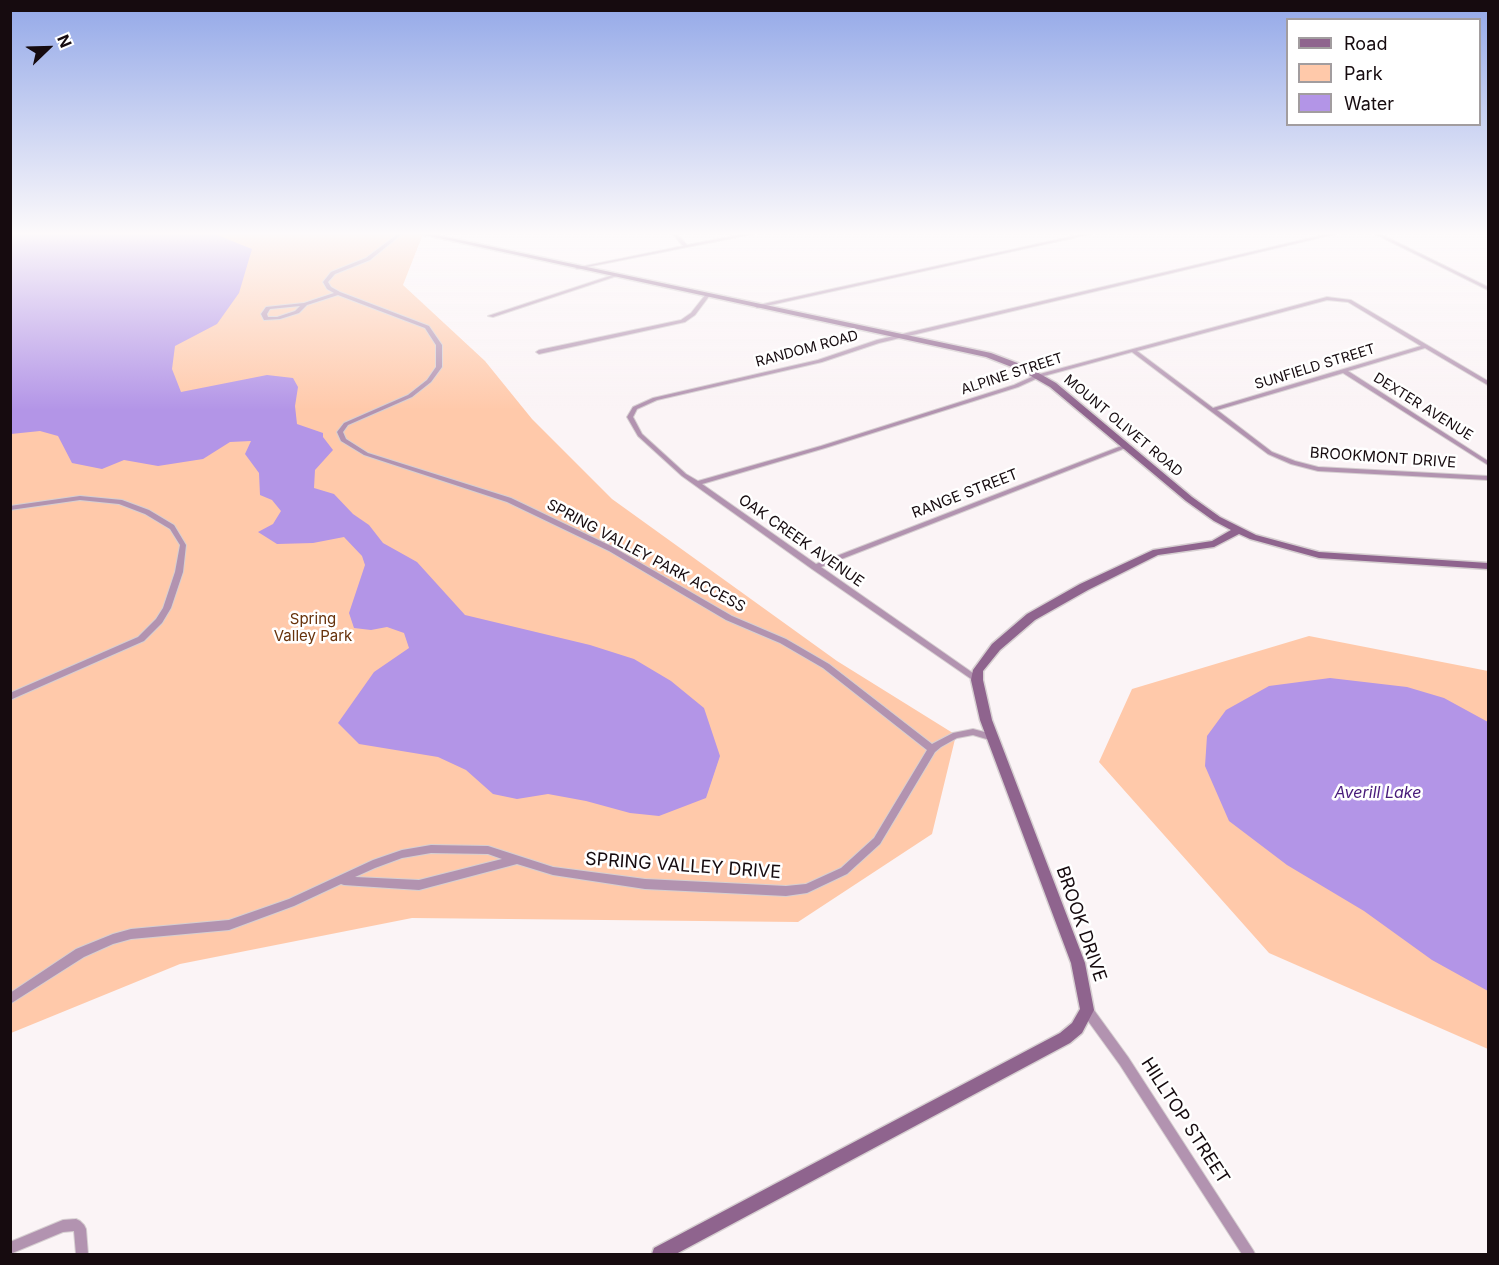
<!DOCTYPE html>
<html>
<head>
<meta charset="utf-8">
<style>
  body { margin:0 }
  #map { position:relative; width:1499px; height:1265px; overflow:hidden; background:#fbf4f6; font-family:Inter,sans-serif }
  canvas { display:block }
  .frame { position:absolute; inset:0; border:12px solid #160b0f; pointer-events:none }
  .legend { position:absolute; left:1286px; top:18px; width:195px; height:108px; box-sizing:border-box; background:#fff; border:2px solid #a29d9f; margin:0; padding:8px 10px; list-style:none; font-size:18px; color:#160b0f }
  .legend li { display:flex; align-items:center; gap:12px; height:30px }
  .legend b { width:30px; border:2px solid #a29d9f }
  .north { position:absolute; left:18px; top:18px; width:60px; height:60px; -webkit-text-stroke:4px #fff; paint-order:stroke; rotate:67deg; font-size:16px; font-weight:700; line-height:24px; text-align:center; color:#160b0f }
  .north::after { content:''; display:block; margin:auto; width:21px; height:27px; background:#160b0f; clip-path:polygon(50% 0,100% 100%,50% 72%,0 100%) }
</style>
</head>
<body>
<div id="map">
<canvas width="1499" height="1265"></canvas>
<div class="frame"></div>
<ul class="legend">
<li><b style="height:8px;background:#8f648e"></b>Road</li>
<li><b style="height:16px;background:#ffc9aa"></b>Park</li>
<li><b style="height:16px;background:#b395e7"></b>Water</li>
</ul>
<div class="north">N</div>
</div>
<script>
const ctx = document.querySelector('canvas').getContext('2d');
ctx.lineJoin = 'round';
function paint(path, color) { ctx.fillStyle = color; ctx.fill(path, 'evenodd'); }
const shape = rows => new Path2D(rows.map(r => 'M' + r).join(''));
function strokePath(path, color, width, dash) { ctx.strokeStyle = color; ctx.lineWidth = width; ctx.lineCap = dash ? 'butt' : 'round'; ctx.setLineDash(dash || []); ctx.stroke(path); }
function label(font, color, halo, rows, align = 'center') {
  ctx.font = font + ' Inter,sans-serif'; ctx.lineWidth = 5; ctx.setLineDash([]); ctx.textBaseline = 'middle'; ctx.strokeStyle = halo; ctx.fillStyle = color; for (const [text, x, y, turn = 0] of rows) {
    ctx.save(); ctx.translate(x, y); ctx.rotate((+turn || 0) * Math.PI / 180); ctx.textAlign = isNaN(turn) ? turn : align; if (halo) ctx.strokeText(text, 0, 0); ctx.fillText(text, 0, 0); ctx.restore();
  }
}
paint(shape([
  [11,233,423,234,403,285,485,361,532,419,612,499,837,661,956,735,932,834,798,922,412,918,180,964,11,1033],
  [1309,636,1488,671,1488,1049,1269,953,1099,762,1132,689]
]), '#ffc9aa');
paint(shape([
  [10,233,212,233,252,249,239,293,217,324,175,346,172,369,181,392,267,375,293,378,298,387,295,406,297,424,323,433,323,437,333,450,315,470,314,488,334,494,353,514,369,525,383,543,417,562,465,615,590,645,634,659,671,681,704,708,720,756,706,798,659,816,630,813,586,801,548,794,517,799,493,794,466,770,438,757,359,744,338,723,374,672,409,648,404,633,387,627,371,630,354,628,349,613,365,565,362,556,344,537,313,543,277,544,258,532,273,524,281,511,272,500,260,495,259,473,245,454,251,441,230,442,203,459,158,466,124,460,102,469,72,463,58,436,40,431,11,434],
  [1330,678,1407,687,1444,698,1488,722,1488,991,1432,960,1364,911,1287,865,1229,821,1205,766,1207,736,1226,710,1269,686]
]), '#b395e7');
const street = shape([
  [399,233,403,233,370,260,335,274,328,282,331,287,340,292,429,326,442,345,442,367,431,382,412,397,348,425,343,432,346,439,368,453,511,498,613,547,732,616,786,639,829,664,932,744,953,733,973,729,996,735,997,737,996,739,993,741,973,735,957,738,941,747,935,752,880,844,847,874,807,893,786,896,645,889,553,875,517,864,419,890,344,885,341,884,294,906,229,930,131,939,113,944,84,957,10,1004,10,993,76,949,113,934,131,929,229,920,289,899,373,860,402,850,431,845,488,846,553,867,645,879,786,886,806,884,841,868,874,838,927,750,823,668,780,643,726,620,609,551,507,502,364,455,341,441,337,432,344,423,408,395,427,380,436,367,436,345,425,328,338,295,307,305,299,313,280,319,264,320,261,314,266,307,304,303,334,293,327,289,323,282,331,272,366,258,399,233],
  [300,306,295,311,277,317,268,317,267,314,270,309,300,306],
  [431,853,488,854,502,859,419,880,355,877,375,868,402,858,431,853],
  [672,233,676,233,687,245,750,233,758,233,577,269,575,268,683,246,672,233],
  [1088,233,1095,233,757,308,754,306,1088,233],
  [1332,233,1339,233,879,343,822,362,657,400,637,409,633,417,642,434,686,474,698,481,821,446,1014,385,1036,375,1327,297,1351,300,1488,381,1488,385,1486,384,1425,348,1348,371,1488,461,1488,465,1343,373,1217,410,1272,452,1295,461,1318,467,1488,476,1488,480,1318,471,1291,464,1268,454,1132,352,1040,377,1018,387,825,448,702,484,816,564,1124,445,1128,445,1128,447,821,567,980,678,981,680,980,682,977,683,812,569,682,476,638,436,627,417,633,407,653,398,818,360,877,340,1332,233],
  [1327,300,1348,302,1421,346,1213,408,1137,351,1327,300],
  [1373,233,1378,233,1488,287,1488,290,1373,233],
  [613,275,617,276,493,317,488,316,613,275],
  [706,294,710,295,695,315,685,322,539,354,536,352,539,350,681,320,691,313,706,294],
  [80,496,122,500,149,510,174,525,186,545,183,572,171,608,162,623,144,641,10,700,10,693,138,637,156,619,163,608,175,572,180,545,170,529,145,514,119,504,80,500,10,510,10,506,80,496],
  [1087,1005,1091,1006,1128,1057,1253,1250,1255,1254,1242,1254,1120,1065,1083,1014,1082,1010,1083,1006,1087,1005],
  [76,1219,80,1221,84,1225,86,1229,88,1254,76,1254,74,1231,63,1232,10,1254,10,1242,63,1220,76,1219]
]);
const secondary = shape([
  [416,233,427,233,991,353,1028,367,1056,383,1192,497,1220,517,1256,535,1319,552,1488,563,1488,569,1319,558,1250,539,1239,534,1214,547,1158,555,1088,590,1035,620,1000,650,983,671,983,680,992,720,1085,963,1094,1010,1082,1033,1070,1043,676,1254,652,1254,654,1248,1060,1033,1072,1023,1080,1009,1071,963,980,720,971,680,973,670,992,644,1027,614,1080,584,1153,550,1212,541,1231,530,1214,521,1186,501,1050,387,1022,371,986,357,416,233]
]);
strokePath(street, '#d6cfd1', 2);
strokePath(secondary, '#d6cfd1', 3);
paint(street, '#b293b0');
paint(secondary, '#8f648e');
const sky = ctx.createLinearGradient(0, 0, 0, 410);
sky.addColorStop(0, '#93a8e8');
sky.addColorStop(0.57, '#fdfafb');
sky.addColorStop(1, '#fdfafb00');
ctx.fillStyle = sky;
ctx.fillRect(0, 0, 1499, 410);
label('14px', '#160b0f', '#fff', [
  ["RANDOM ROAD",807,349,-15],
  ["SUNFIELD STREET",1315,367,-17],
  ["ALPINE STREET",1012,374,-18],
  ["DEXTER AVENUE",1423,407,32],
  ["MOUNT OLIVET ROAD",1123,426,40]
]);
label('15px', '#160b0f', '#fff', [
  ["BROOKMONT DRIVE",1383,458,4],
  ["RANGE STREET",965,494,-21],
  ["OAK CREEK AVENUE",801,541,35],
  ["SPRING VALLEY PARK ACCESS",646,556,28]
]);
label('15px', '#67320b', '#fff', [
  ["Spring",313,619],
  ["Valley Park",313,636]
]);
label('italic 16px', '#481b7a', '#fff', [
  ["Averill Lake",1378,793]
]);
label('18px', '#160b0f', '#fff', [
  ["SPRING VALLEY DRIVE",683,866,4],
  ["BROOK DRIVE",1081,924,71],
  ["HILLTOP STREET",1185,1121,57]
]);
</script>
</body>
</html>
